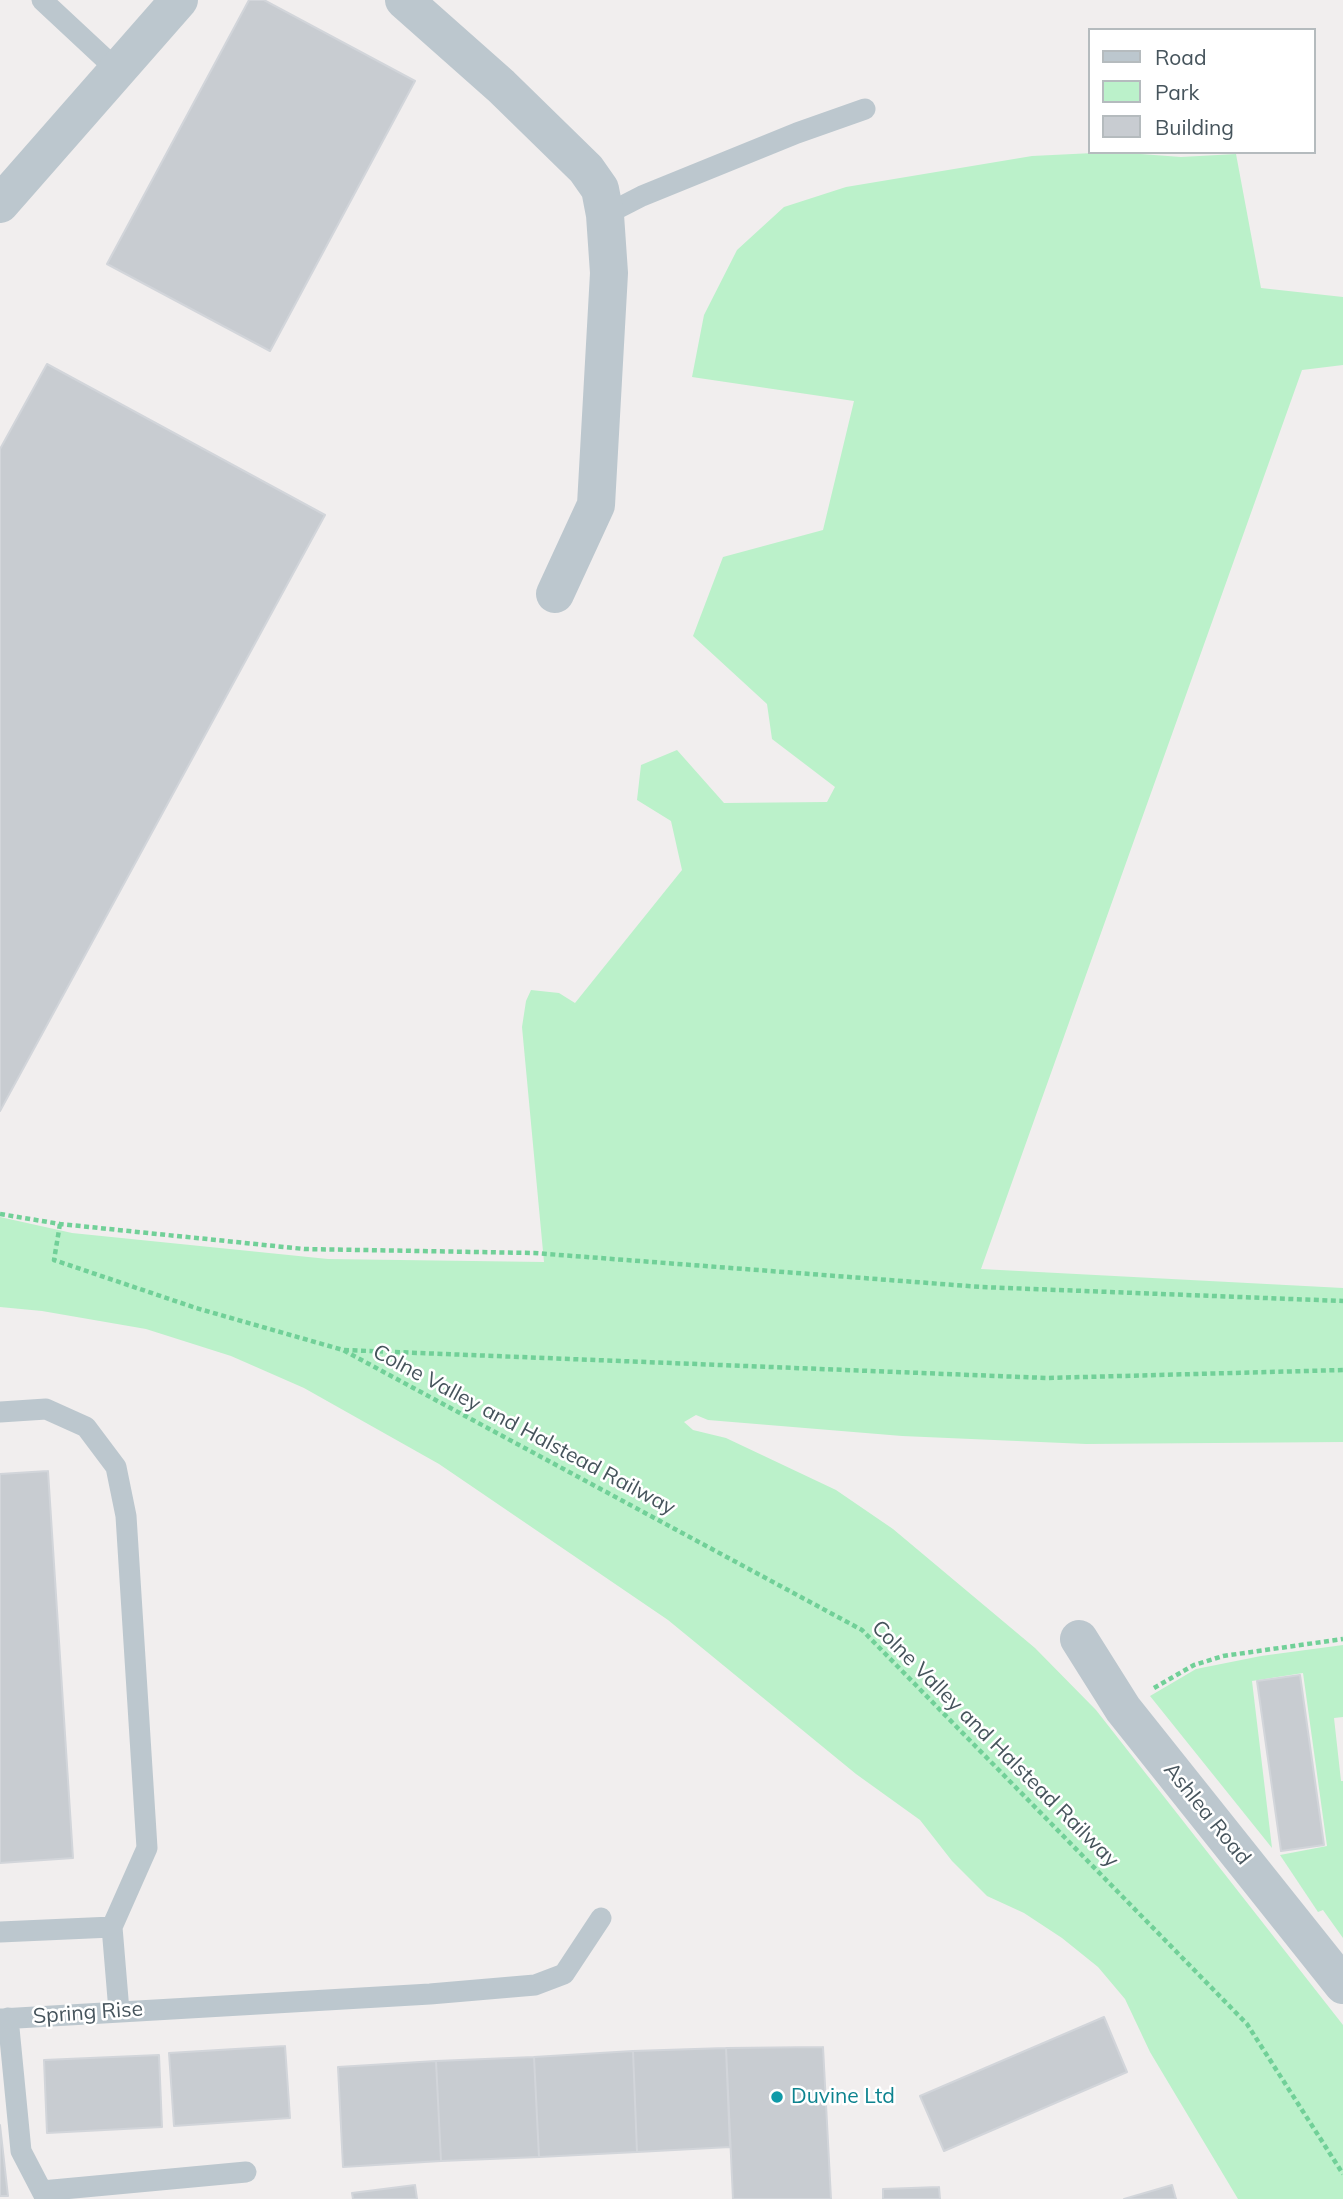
<!DOCTYPE html>
<html>
<head>
<meta charset="utf-8">
<style>
  body { margin:0 }
  #map { position:relative; width:1343px; height:2199px; overflow:hidden; background:#f1eeee; font-family:Mulish,sans-serif }
  canvas { display:block }
  .legend { position:absolute; left:1088px; top:28px; width:228px; height:126px; box-sizing:border-box; background:#fff; border:2px solid #b5bbbe; margin:0; padding:9px 12px; list-style:none; font-size:21px; color:#46545c }
  .legend li { display:flex; align-items:center; gap:14px; height:35px }
  .legend b { width:35px; border:2px solid #b5bbbe }
</style>
</head>
<body>
<div id="map">
<canvas width="1343" height="2199"></canvas>
<ul class="legend">
<li><b style="height:9px;background:#bcc7ce"></b>Road</li>
<li><b style="height:19px;background:#bbf1ca"></b>Park</li>
<li><b style="height:19px;background:#c8ccd1"></b>Building</li>
</ul>
</div>
<script>
const ctx = document.querySelector('canvas').getContext('2d');
ctx.lineJoin = 'round';
function paint(path, color) { ctx.fillStyle = color; ctx.fill(path, 'evenodd'); }
const shape = rows => new Path2D(rows.map(r => 'M' + r).join(''));
function strokePath(path, color, width, dash) { ctx.strokeStyle = color; ctx.lineWidth = width; ctx.lineCap = dash ? 'butt' : 'round'; ctx.setLineDash(dash || []); ctx.stroke(path); }
function label(font, color, halo, rows, align = 'center') {
  ctx.font = font + ' Mulish,sans-serif'; ctx.lineWidth = 5; ctx.setLineDash([]); ctx.textBaseline = 'middle'; ctx.strokeStyle = halo; ctx.fillStyle = color; for (const [text, x, y, turn = 0] of rows) {
    ctx.save(); ctx.translate(x, y); ctx.rotate((+turn || 0) * Math.PI / 180); ctx.textAlign = isNaN(turn) ? turn : align; if (halo) ctx.strokeText(text, 0, 0); ctx.fillText(text, 0, 0); ctx.restore();
  }
}
paint(shape([
  [1114,152,1181,157,1236,154,1261,288,1343,297,1343,365,1302,370,981,1269,1343,1288,1343,1442,1086,1444,902,1436,708,1420,696,1415,684,1422,693,1430,726,1438,836,1490,893,1529,1035,1648,1096,1710,1343,2025,1343,2199,1238,2199,1150,2052,1125,1999,1098,1967,1062,1938,1024,1913,987,1896,952,1861,920,1820,856,1774,668,1620,439,1464,304,1388,231,1356,146,1329,42,1311,0,1307,0,1217,72,1233,328,1259,544,1262,522,1027,526,1001,531,990,559,993,575,1003,682,870,671,821,637,800,641,765,677,750,724,803,827,802,835,787,772,739,767,704,693,636,723,557,823,530,854,401,692,377,704,315,737,250,784,207,846,187,1032,156],
  [1343,1645,1343,1717,1334,1718,1341,1781,1343,1781,1343,1938,1323,1910,1318,1912,1280,1855,1327,1846,1303,1673,1252,1681,1272,1848,1150,1696,1196,1669,1261,1656]
]), '#bbf1ca');
const building = shape([
  [249,0,264,0,415,81,270,351,107,264,249,0],
  [47,364,325,515,0,1111,0,449,47,364],
  [48,1471,73,1858,0,1863,0,1474,48,1471],
  [1300,1675,1324,1845,1281,1851,1257,1681,1300,1675],
  [1104,2017,1127,2072,944,2151,920,2096,1104,2017],
  [285,2046,290,2118,174,2126,169,2053,285,2046],
  [823,2047,831,2199,733,2199,726,2048,823,2047],
  [726,2048,730,2147,637,2152,633,2051,726,2048],
  [633,2051,637,2152,539,2157,534,2057,633,2051],
  [159,2055,162,2127,47,2133,44,2060,159,2055],
  [534,2057,539,2157,441,2161,436,2061,534,2057],
  [436,2061,441,2161,343,2167,338,2067,436,2061],
  [0,2125,8,2196,0,2196,0,2125],
  [415,2185,417,2199,353,2199,352,2193,415,2185],
  [1172,2185,1176,2199,1124,2199,1172,2185],
  [939,2187,940,2199,883,2199,883,2189,939,2187]
]);
paint(building, '#c8ccd1');
strokePath(building, '#d2d5da', 2);
strokePath(shape([
  [0,1214,60,1224,304,1249,534,1253,981,1287,1343,1301],
  [60,1224,54,1260,196,1308,343,1350,862,1630,1247,2024,1343,2174],
  [344,1350,1047,1378,1343,1370],
  [1154,1688,1194,1665,1223,1656,1343,1639]
]), '#71d098', 4.5, [5, 3.5]);
strokePath(shape([
  [42,0,116,69],
  [605,215,642,196,797,133,865,109],
  [0,1412,46,1409,86,1427,116,1467,126,1516,147,1848,112,1927,119,2011],
  [0,1932,112,1927],
  [8,2018,21,2151,46,2199],
  [0,2019,430,1994,535,1985,564,1974,601,1918],
  [42,2191,246,2172]
]), '#bcc7ce', 21);
strokePath(shape([
  [404,0,501,86,586,169,600,189,605,215,609,273,596,505,555,594],
  [0,204,179,0],
  [1079,1639,1123,1709,1343,1985]
]), '#bcc7ce', 38);
for (const [x, y, r, color] of [
  [777,2097,7,"#0f9aa8"]
]) { const dot = new Path2D(); dot.arc(x, y, r, 0, 2 * Math.PI); ctx.fillStyle = color; ctx.fill(dot); strokePath(dot, '#fff', 2.5); }
label('21px', '#46545c', '#fff', [
  ["Colne Valley and Halstead Railway",524,1430,28],
  ["Colne Valley and Halstead Railway",995,1744,45],
  ["Ashlea Road",1207,1814,51],
  ["Spring Rise",88,2013,-4]
]);
label('21px', '#0d838f', '#fff', [
  ["Duvine Ltd",791,2097]
], 'left');
</script>
</body>
</html>
